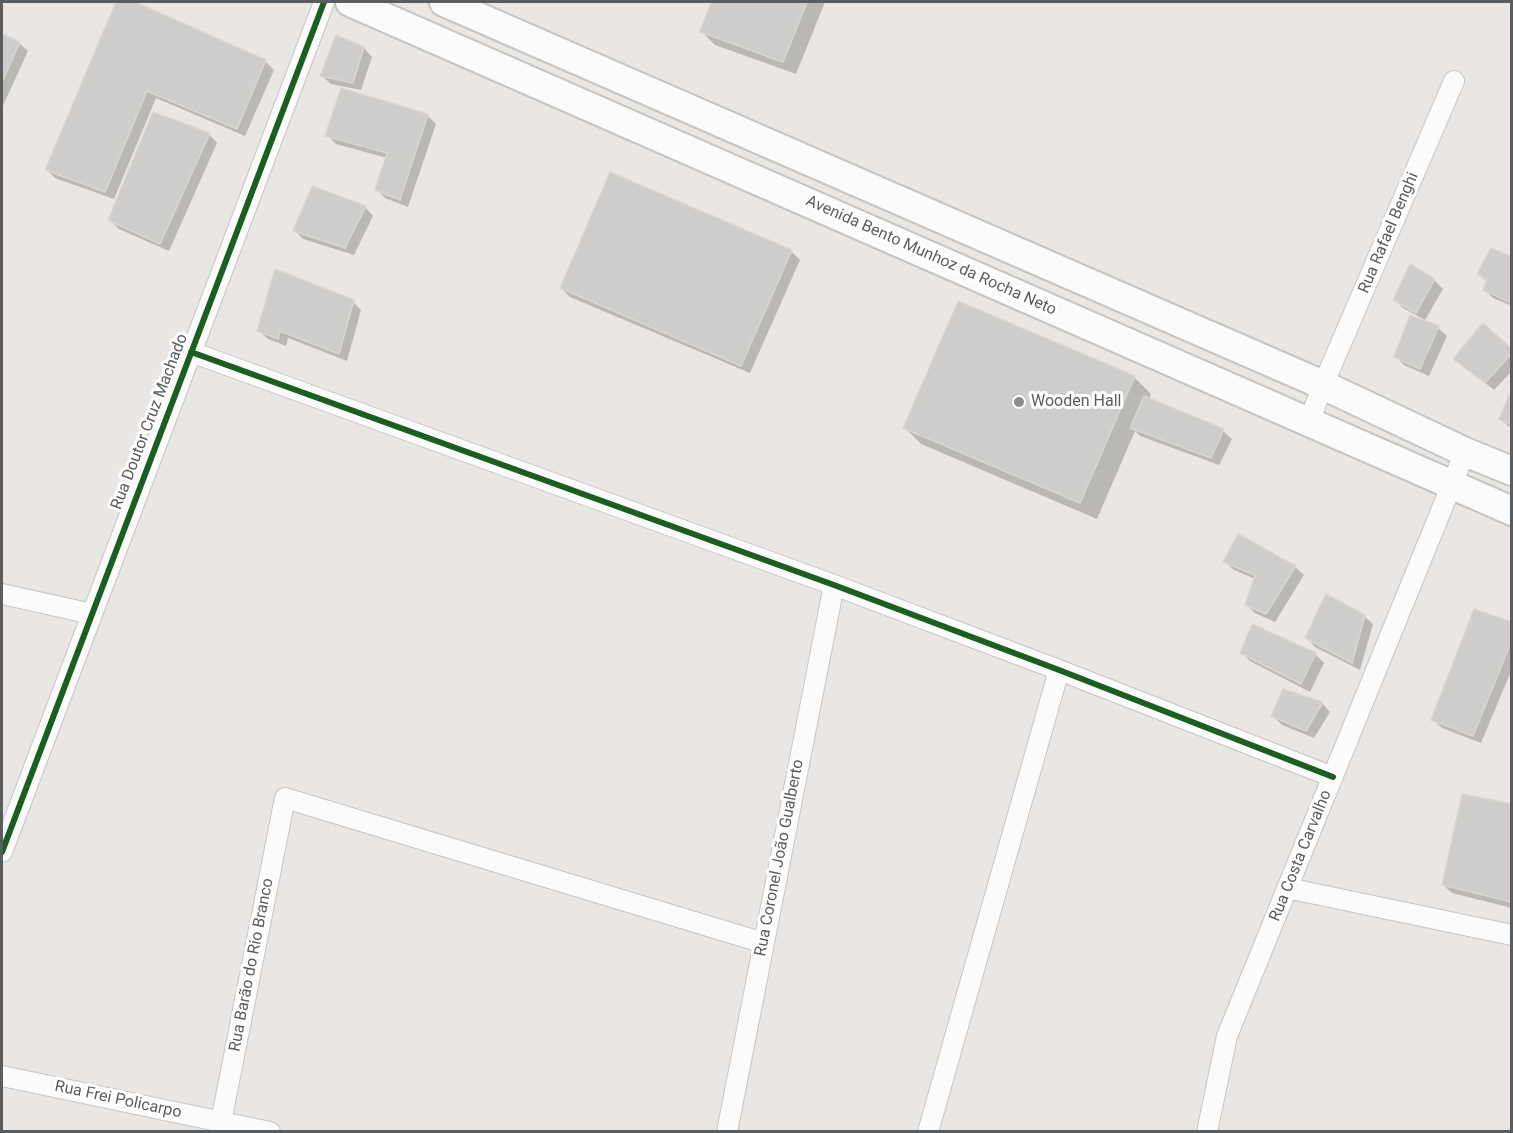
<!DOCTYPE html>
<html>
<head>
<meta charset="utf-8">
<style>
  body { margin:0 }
  #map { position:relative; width:1513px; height:1133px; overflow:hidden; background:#e9e6e3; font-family:Roboto,sans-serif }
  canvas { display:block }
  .frame { position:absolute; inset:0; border:3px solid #595d60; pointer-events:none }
</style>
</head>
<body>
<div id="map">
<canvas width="1513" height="1133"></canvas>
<div class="frame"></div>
</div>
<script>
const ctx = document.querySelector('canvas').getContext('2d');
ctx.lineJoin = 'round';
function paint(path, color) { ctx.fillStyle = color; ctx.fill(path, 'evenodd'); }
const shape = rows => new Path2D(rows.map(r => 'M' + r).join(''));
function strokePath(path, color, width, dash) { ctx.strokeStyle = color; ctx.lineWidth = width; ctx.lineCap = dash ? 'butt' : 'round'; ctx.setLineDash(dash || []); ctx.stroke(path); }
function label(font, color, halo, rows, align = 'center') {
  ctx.font = font + ' Roboto,sans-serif'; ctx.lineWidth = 6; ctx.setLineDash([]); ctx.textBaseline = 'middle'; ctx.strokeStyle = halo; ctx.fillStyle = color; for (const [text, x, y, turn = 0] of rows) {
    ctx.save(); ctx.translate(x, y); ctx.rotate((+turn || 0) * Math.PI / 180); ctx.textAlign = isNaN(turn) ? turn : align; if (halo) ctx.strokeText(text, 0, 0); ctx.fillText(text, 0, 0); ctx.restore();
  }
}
paint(shape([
  [117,2,131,2,265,61,274,70,245,136,156,98,114,199,55,178,47,170],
  [713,2,825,2,796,74,715,45,702,32],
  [2,35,19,43,28,51,2,108],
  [337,37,364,48,372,57,361,90,331,84,322,76],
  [427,115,436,124,408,207,385,198,377,190,387,158,336,144,327,135],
  [209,134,217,143,169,251,119,229,110,220],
  [365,207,373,216,354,255,303,239,295,231],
  [791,251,800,260,750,373,570,297,561,288],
  [1512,258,1512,306,1493,298,1485,290,1487,282,1479,274],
  [1434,280,1443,289,1425,320,1403,308,1395,300],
  [353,302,361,310,347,361,288,338,286,346,268,339,259,331],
  [1438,328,1447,336,1429,376,1404,365,1396,357],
  [1512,351,1512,371,1494,390,1455,359],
  [1134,377,1151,394,1149,400,1223,431,1232,439,1219,465,1140,436,1135,431,1097,519,921,444,904,427],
  [1512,398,1512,429,1500,419],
  [1239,536,1295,567,1304,575,1275,622,1255,613,1247,605,1255,579,1234,570,1225,562],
  [1364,616,1373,624,1360,670,1315,647,1307,638],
  [1512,624,1512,669,1481,743,1442,728,1433,719],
  [1241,653,1315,654,1324,663,1310,692,1250,661],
  [1322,703,1330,712,1314,738,1282,725,1273,716],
  [1512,806,1512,908,1452,893,1443,885]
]), '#0003');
const building = shape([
  [116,2,135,2,266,60,237,129,147,91,105,192,45,170,116,2],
  [711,2,807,2,783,62,700,32,711,2],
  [2,34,20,42,2,82,2,34],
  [336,35,364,47,353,83,320,76,336,35],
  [341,88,428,114,400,200,375,190,387,153,325,136,341,88],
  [153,112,210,133,160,244,108,220,153,112],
  [610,172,792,250,741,366,560,288,610,172],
  [312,186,366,206,345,248,293,231,312,186],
  [1491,248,1512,257,1512,303,1483,290,1487,280,1477,274,1491,248],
  [1410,264,1435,279,1416,313,1393,300,1410,264],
  [275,269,354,300,339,354,280,331,278,339,257,331,275,269],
  [958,301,1135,376,1080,503,903,428,958,301],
  [1410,315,1439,326,1420,369,1394,357,1410,315],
  [1483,323,1512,349,1512,353,1485,383,1453,359,1483,323],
  [1509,395,1512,396,1512,425,1499,419,1509,395],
  [1144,396,1224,429,1211,458,1130,428,1144,396],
  [1238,534,1296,566,1266,614,1245,605,1255,575,1223,562,1238,534],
  [1326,594,1365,615,1352,663,1305,638,1326,594],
  [1474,609,1512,622,1512,640,1473,736,1431,720,1474,609],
  [1252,624,1316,653,1301,684,1240,653,1252,624],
  [1283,689,1323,702,1306,731,1271,716,1283,689],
  [1462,794,1512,804,1512,902,1442,885,1462,794]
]);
paint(building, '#cfcdcc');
strokePath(building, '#d8d6d2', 1.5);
const street = shape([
  [191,352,834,585,1059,670,1333,777],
  [1309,422,1323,385,1454,81],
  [2,594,92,614],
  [2,852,324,2],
  [1287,888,1512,935],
  [2,1076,270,1132],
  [219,1132,285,798,764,943],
  [727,1132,834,585],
  [928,1132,1059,670],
  [1207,1132,1227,1036,1465,452]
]);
const secondary = shape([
  [350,2,1512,511],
  [444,2,1323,385,1465,452,1512,471]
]);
strokePath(street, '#c5c5c5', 22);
strokePath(secondary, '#c5c5c4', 32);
strokePath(street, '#fcfbfb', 20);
strokePath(secondary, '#fcfbfb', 28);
strokePath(shape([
  [191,352,834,585,1059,670,1333,777],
  [2,852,324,2]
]), '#1b5e20', 6);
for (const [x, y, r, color] of [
  [1019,402,6,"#8b8d8e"]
]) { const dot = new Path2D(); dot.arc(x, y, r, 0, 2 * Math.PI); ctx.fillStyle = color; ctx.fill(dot); strokePath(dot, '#fff', 2); }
label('16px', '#595d60', '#fff', [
  ["Rua Rafael Benghi",1389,233,-67],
  ["Avenida Bento Munhoz da Rocha Neto",931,256,24],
  ["Rua Doutor Cruz Machado",150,422,-69],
  ["Rua Costa Carvalho",1301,856,-68],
  ["Rua Coronel João Gualberto",780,858,-79],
  ["Rua Barão do Rio Branco",252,965,-79],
  ["Rua Frei Policarpo",118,1100,12]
]);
label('16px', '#595d60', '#fff', [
  ["Wooden Hall",1031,402]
], 'left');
</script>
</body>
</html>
